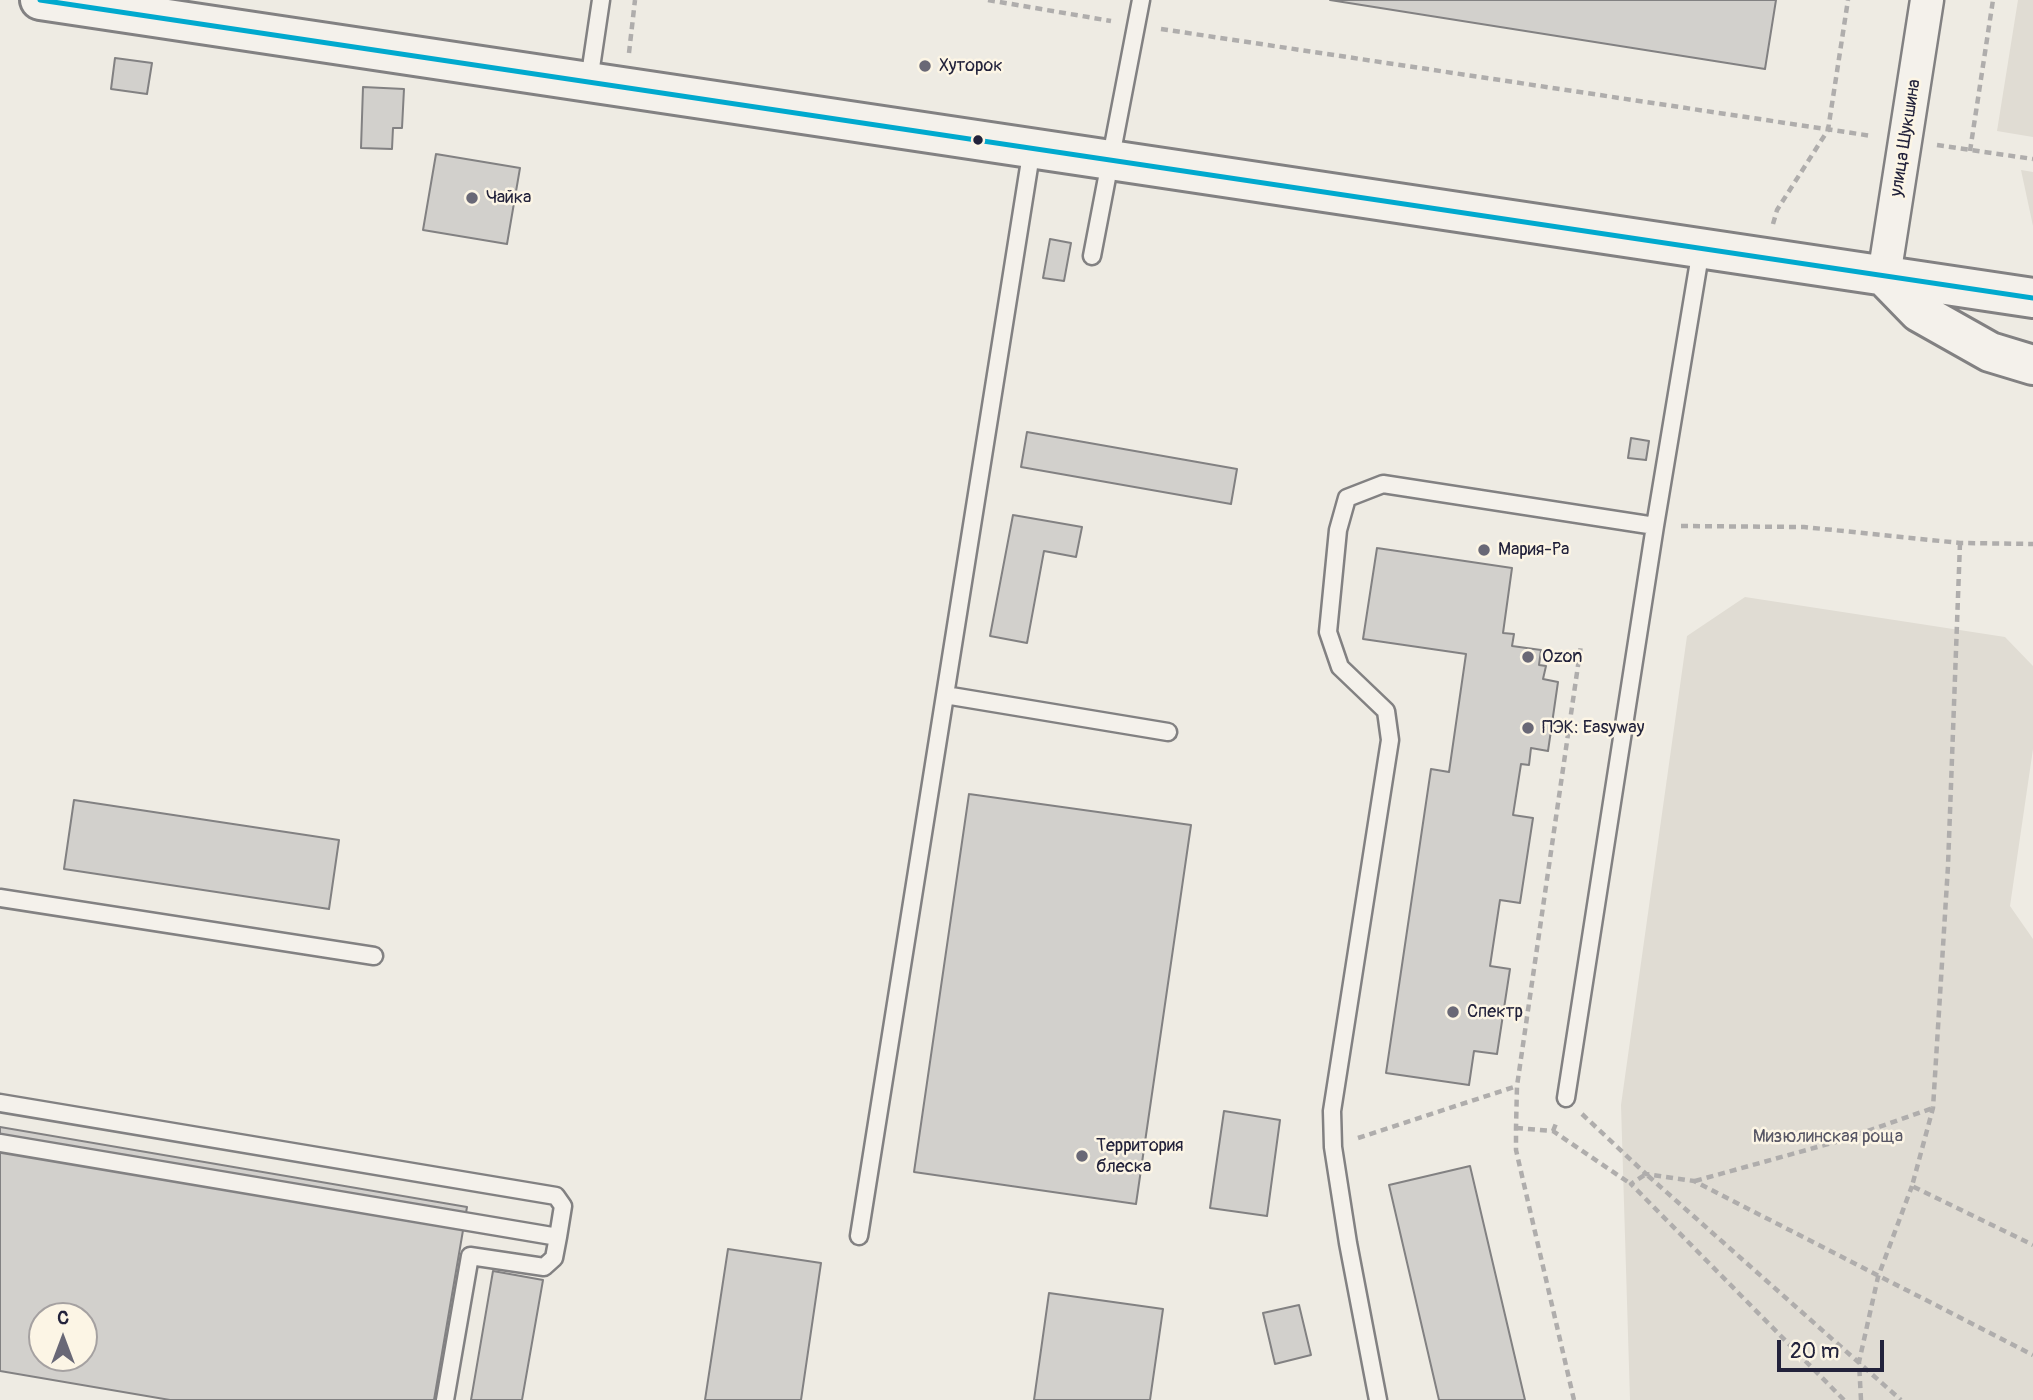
<!DOCTYPE html>
<html>
<head>
<meta charset="utf-8">
<style>
  body { margin:0 }
  #map { position:relative; width:2033px; height:1400px; overflow:hidden; background:#eeebe3; font-family:Pangolin,sans-serif }
  canvas { display:block }
  .north { position:absolute; left:28px; top:1302px; width:70px; height:70px; box-sizing:border-box; background:#fcf5e5; border:2px solid #a5a1a1; border-radius:50%; rotate:0deg; font-size:19px; font-weight:700; line-height:28px; text-align:center; color:#22223b }
  .north::after { content:''; display:block; margin:auto; width:24px; height:32px; background:#696876; clip-path:polygon(50% 0,100% 100%,50% 72%,0 100%) }
  .scale { position:absolute; left:1777px; top:1340px; width:107px; height:32px; box-sizing:border-box; border:4px solid #22223b; border-top:0; padding-left:9px; font-size:21px; line-height:24px; white-space:nowrap; color:#22223b; -webkit-text-stroke:5px #fcf5e5; paint-order:stroke }
</style>
</head>
<body>
<div id="map">
<canvas width="2033" height="1400"></canvas>
<div class="north">С</div>
<div class="scale">20 m</div>
</div>
<script>
const ctx = document.querySelector('canvas').getContext('2d');
ctx.lineJoin = 'round';
function paint(path, color) { ctx.fillStyle = color; ctx.fill(path, 'evenodd'); }
const shape = rows => new Path2D(rows.map(r => 'M' + r).join(''));
function strokePath(path, color, width, dash) { ctx.strokeStyle = color; ctx.lineWidth = width; ctx.lineCap = dash ? 'butt' : 'round'; ctx.setLineDash(dash || []); ctx.stroke(path); }
function label(font, color, halo, rows, align = 'center') {
  ctx.font = font + ' Pangolin,sans-serif'; ctx.lineWidth = 5; ctx.setLineDash([]); ctx.textBaseline = 'middle'; ctx.strokeStyle = halo; ctx.fillStyle = color; for (const [text, x, y, turn = 0] of rows) {
    ctx.save(); ctx.translate(x, y); ctx.rotate((+turn || 0) * Math.PI / 180); ctx.textAlign = isNaN(turn) ? turn : align; if (halo) ctx.strokeText(text, 0, 0); ctx.fillText(text, 0, 0); ctx.restore();
  }
}
paint(shape([
  [2018,0,2033,0,2033,137,1997,131],
  [2021,170,2033,172,2033,226],
  [1745,597,2005,637,2033,666,2033,749,2010,906,2033,939,2033,1400,1630,1400,1621,1105,1687,636]
]), '#e0dcd3');
const building = shape([
  [1330,0,1776,0,1765,69,1330,0],
  [115,58,152,63,147,94,111,89,115,58],
  [363,87,404,89,402,128,393,128,392,149,361,148,363,87],
  [436,154,520,168,507,244,423,230,436,154],
  [1050,239,1071,243,1064,281,1043,278,1050,239],
  [1027,432,1237,469,1231,504,1021,467,1027,432],
  [1631,438,1649,441,1646,460,1628,458,1631,438],
  [1013,515,1082,527,1076,557,1044,551,1027,643,990,636,1013,515],
  [1377,548,1512,568,1503,633,1514,634,1512,646,1541,650,1539,665,1546,666,1543,679,1558,682,1548,751,1531,748,1529,765,1521,764,1513,815,1533,818,1520,903,1500,900,1490,966,1510,969,1497,1054,1474,1051,1469,1085,1386,1073,1431,769,1449,772,1466,654,1363,639,1377,548],
  [969,794,1191,825,1136,1204,914,1172,969,794],
  [74,800,339,840,329,909,64,869,74,800],
  [1224,1111,1280,1120,1267,1216,1210,1208,1224,1111],
  [0,1127,467,1207,434,1400,170,1400,0,1371,0,1127],
  [42,1316,84,1316,84,1358,42,1358,42,1316],
  [1470,1166,1525,1400,1439,1400,1389,1185,1470,1166],
  [728,1249,821,1263,801,1400,705,1400,728,1249],
  [493,1271,543,1280,522,1400,471,1400,493,1271],
  [1049,1293,1163,1309,1150,1400,1034,1400,1049,1293],
  [1299,1305,1311,1355,1275,1364,1263,1313,1299,1305]
]);
paint(building, '#d2d0cc');
strokePath(building, '#828182', 2);
const lane = shape([
  [589,81,601,0],
  [1092,256,1141,0],
  [945,695,1168,732],
  [0,898,374,956],
  [1566,1098,1655,526],
  [0,1103,556,1196,563,1206,558,1237,554,1258,544,1267,470,1256,445,1400],
  [0,1143,558,1237],
  [859,1236,1032,148],
  [1378,1400,1348,1243,1333,1147,1332,1111,1390,740,1386,711,1340,667,1328,632,1338,530,1347,498,1383,484,1655,526,1701,249]
]);
const street = shape([
  [1884,276,1927,0]
]);
const secondary = shape([
  [40,0,2033,298],
  [1884,276,1919,312,1990,352,2033,365]
]);
strokePath(lane, '#828182', 21);
strokePath(street, '#828182', 37);
strokePath(secondary, '#828182', 44);
strokePath(shape([
  [988,0,1111,21],
  [1161,29,1872,136],
  [629,53,635,0],
  [1937,145,2033,159],
  [1970,151,1993,0],
  [1773,224,1777,210,1828,130,1848,0],
  [1681,526,1804,527,1960,543,2033,544],
  [1960,543,1948,866,1933,1108,1912,1186,2033,1245],
  [1582,1114,1646,1174,1694,1181,2033,1355],
  [1516,1128,1553,1131,1631,1184],
  [1553,1131,1557,1121],
  [1358,1138,1517,1086],
  [1695,1181,1839,1141,1933,1108],
  [1574,1400,1516,1150,1516,1128,1517,1086,1581,645],
  [1844,1400,1631,1184,1646,1174,1901,1400],
  [1861,1400,1859,1362,1878,1277,1912,1186]
]), '#afadac', 4.5, [7, 5]);
strokePath(lane, '#f4f1eb', 16);
strokePath(street, '#f4f1eb', 32);
strokePath(secondary, '#f4f1eb', 38);
strokePath(shape([
  [40,0,2033,298]
]), '#00a9ce', 5);
for (const [x, y, r, color] of [
  [925,66,7,"#696876"],
  [978,140,6,"#22223b"],
  [472,198,7,"#696876"],
  [1484,550,7,"#696876"],
  [1528,657,7,"#696876"],
  [1528,728,7,"#696876"],
  [1453,1012,7,"#696876"],
  [1082,1156,7,"#696876"]
]) { const dot = new Path2D(); dot.arc(x, y, r, 0, 2 * Math.PI); ctx.fillStyle = color; ctx.fill(dot); strokePath(dot, '#fcf5e5', 2.5); }
label('18px', '#22223b', '#fcf5e5', [
  ["Хуторок",939,66],
  ["Чайка",486,198],
  ["Мария-Ра",1498,550],
  ["Ozon",1542,657],
  ["ПЭК: Easyway",1542,728],
  ["Спектр",1467,1012],
  ["Территория",1096,1146],
  ["блеска",1096,1167]
], 'left');
label('18px', '#22223b', '#fcf5e5', [
  ["улица Шукшина",1906,138,-81]
]);
label('18px', '#575665', '#fcf5e5', [
  ["Мизюлинская роща",1828,1137]
]);
</script>
</body>
</html>
